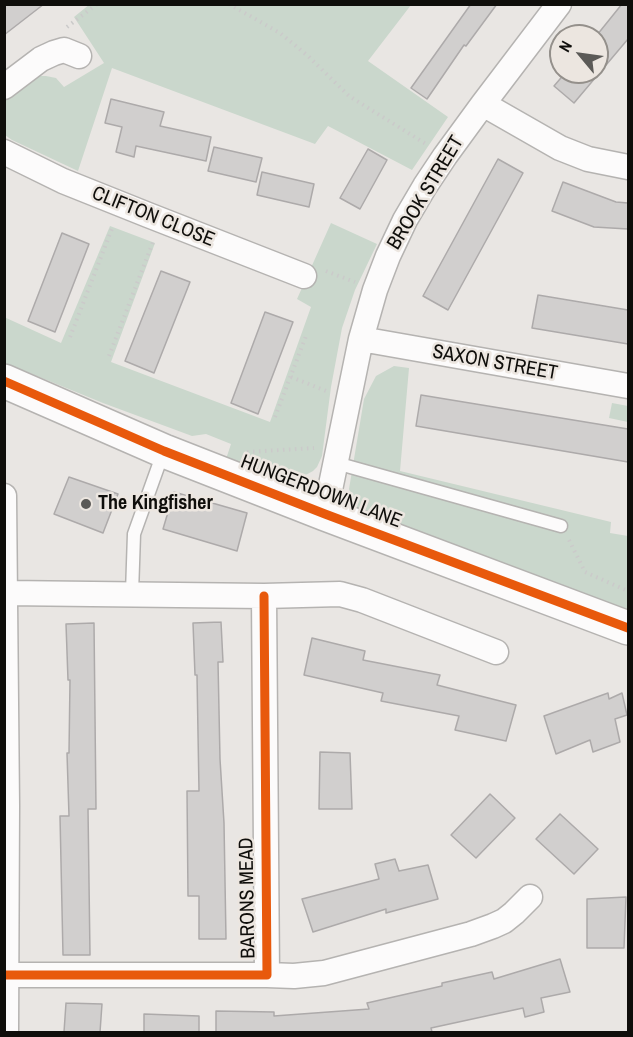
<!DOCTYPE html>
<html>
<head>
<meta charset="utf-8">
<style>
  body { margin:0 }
  #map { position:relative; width:633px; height:1037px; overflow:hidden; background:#e9e6e3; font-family:"Archivo Narrow",sans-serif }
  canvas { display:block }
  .frame { position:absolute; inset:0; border:6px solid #0f0e0b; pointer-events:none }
  .north { position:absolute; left:549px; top:24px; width:60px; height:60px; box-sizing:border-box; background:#ece6e0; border:2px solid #94908b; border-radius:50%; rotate:299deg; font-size:16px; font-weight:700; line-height:24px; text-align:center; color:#0f0e0b }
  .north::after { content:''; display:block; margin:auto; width:21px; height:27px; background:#5b5a57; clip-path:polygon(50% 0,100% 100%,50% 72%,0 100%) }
</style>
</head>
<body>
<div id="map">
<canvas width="633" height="1037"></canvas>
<div class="frame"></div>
<div class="north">N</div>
</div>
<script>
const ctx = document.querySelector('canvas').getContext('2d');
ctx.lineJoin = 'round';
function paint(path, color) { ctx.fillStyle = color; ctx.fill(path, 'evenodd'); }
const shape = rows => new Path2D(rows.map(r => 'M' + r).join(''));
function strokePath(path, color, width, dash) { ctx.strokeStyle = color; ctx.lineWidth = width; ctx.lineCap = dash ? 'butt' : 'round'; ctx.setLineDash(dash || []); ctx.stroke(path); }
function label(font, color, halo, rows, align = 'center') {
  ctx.font = font + ' "Archivo Narrow",sans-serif'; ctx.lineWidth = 5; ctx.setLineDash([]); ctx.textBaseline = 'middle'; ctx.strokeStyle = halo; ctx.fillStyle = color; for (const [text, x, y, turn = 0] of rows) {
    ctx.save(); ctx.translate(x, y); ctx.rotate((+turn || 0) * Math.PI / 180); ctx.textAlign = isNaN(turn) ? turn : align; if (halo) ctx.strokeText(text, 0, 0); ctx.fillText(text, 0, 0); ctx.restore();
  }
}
paint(shape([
  [90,4,411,5,368,61,448,117,412,170,328,126,315,144,112,68,78,171,12,140,5,135,5,97,34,76,46,76,56,78,64,87,104,63,74,17],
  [331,223,377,244,355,290,342,328,331,387,322,456,317,467,313,471,300,478,281,478,226,459,231,444,206,434,192,436,103,403,5,363,4,317,61,343,110,226,155,243,111,362,270,422,311,307,297,299],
  [394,366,409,368,400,471,611,522,610,533,628,536,628,617,372,516,354,505,349,489,364,399,376,376],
  [612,403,628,406,628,422,609,418]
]), '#cad7cc');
const building = shape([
  [4,4,44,4,4,35,4,4],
  [471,4,497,4,466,46,464,45,427,99,411,88,471,4],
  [622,4,628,4,628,39,574,103,554,86,566,72,597,72,597,35,622,4],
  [111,99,164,112,160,126,211,137,206,161,136,146,134,157,116,152,122,127,105,123,111,99],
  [214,147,262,158,256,182,208,171,214,147],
  [368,149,387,160,360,209,340,198,368,149],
  [498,159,523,173,448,310,423,296,498,159],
  [262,172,314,184,309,207,257,195,262,172],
  [563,182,616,202,628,203,628,229,594,227,552,211,563,182],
  [62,233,89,244,55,332,28,321,62,233],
  [161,271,190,282,154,373,125,361,161,271],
  [538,295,628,310,628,344,532,328,538,295],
  [265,312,293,322,258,414,231,403,265,312],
  [421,395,628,429,628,462,416,426,421,395],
  [69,477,118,494,103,533,54,514,69,477],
  [174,492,247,513,237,551,163,529,174,492],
  [221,622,223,662,218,662,220,759,224,823,226,939,199,939,199,896,188,896,187,791,199,791,197,675,195,675,193,623,221,622],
  [94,623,96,809,88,809,90,955,63,955,60,816,69,816,67,753,69,753,70,680,68,680,66,624,94,623],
  [312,638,365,651,363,660,440,675,437,685,516,705,506,741,455,730,459,716,381,701,383,693,304,675,312,638],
  [608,693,609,699,622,693,627,715,615,719,620,742,593,752,590,740,556,754,544,716,608,693],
  [320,752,350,753,352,809,319,809,320,752],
  [490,794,515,818,476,858,451,835,490,794],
  [560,814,598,849,574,874,536,839,560,814],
  [395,859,399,871,428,865,438,899,386,913,386,909,313,932,302,899,379,879,375,864,395,859],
  [626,897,624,948,587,948,587,899,626,897],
  [560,959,570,992,541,998,544,1012,525,1017,523,1008,431,1028,432,1032,216,1032,216,1011,274,1012,274,1016,369,1009,367,1003,442,986,442,983,492,972,494,979,560,959],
  [66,1003,102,1004,100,1032,64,1032,66,1003],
  [144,1014,199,1016,199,1032,144,1032,144,1014]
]);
paint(building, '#d1cfce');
strokePath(building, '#adaaaa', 1.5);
const service = shape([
  [336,463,561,526],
  [132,593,134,534,163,453]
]);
const minor = shape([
  [4,87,41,59,54,53,64,50,79,56],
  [483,104,560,148,588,159,628,167],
  [4,152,63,181,148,215,304,276],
  [361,339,628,386],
  [4,496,7,806,6,1032],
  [325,514,361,339,375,290,388,256,405,220,425,186,445,156,483,104,559,4],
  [6,593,264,596,340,594,362,600,496,652],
  [6,975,267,975,264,596],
  [267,975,294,976,324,973,471,934,493,926,504,921,514,913,530,897]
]);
const secondary = shape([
  [4,381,164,451,325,514,628,628]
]);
strokePath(service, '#b5b3b1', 15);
strokePath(minor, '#b5b3b1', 27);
strokePath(secondary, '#b5b3b1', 36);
strokePath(shape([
  [229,4,280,33,308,56,349,96,426,144],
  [67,27,97,4],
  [326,271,355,282],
  [70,337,113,226],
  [109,356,153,242],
  [291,377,326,391],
  [275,417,306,336],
  [247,452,314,448],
  [569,540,585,572,628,591]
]), '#cbcaca', 4, [1.5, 4.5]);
strokePath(service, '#fcfbfb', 12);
strokePath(minor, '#fcfbfb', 24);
strokePath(secondary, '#fcfbfb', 33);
strokePath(shape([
  [4,381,164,451,325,514,628,628],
  [6,975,267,975,264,596]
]), '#e8590c', 9);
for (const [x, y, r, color] of [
  [86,504,6,"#5b5a57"]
]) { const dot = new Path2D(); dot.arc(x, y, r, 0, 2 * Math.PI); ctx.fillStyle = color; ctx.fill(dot); strokePath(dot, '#ece6e0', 2); }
label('20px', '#0f0e0b', '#ece6e0', [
  ["BROOK STREET",426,193,-59],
  ["CLIFTON CLOSE",153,217,22],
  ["SAXON STREET",495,363,10],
  ["HUNGERDOWN LANE",321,492,21],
  ["BARONS MEAD",248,898,-91]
]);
label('bold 20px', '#0f0e0b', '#ece6e0', [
  ["The Kingfisher",98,504]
], 'left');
</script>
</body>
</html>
